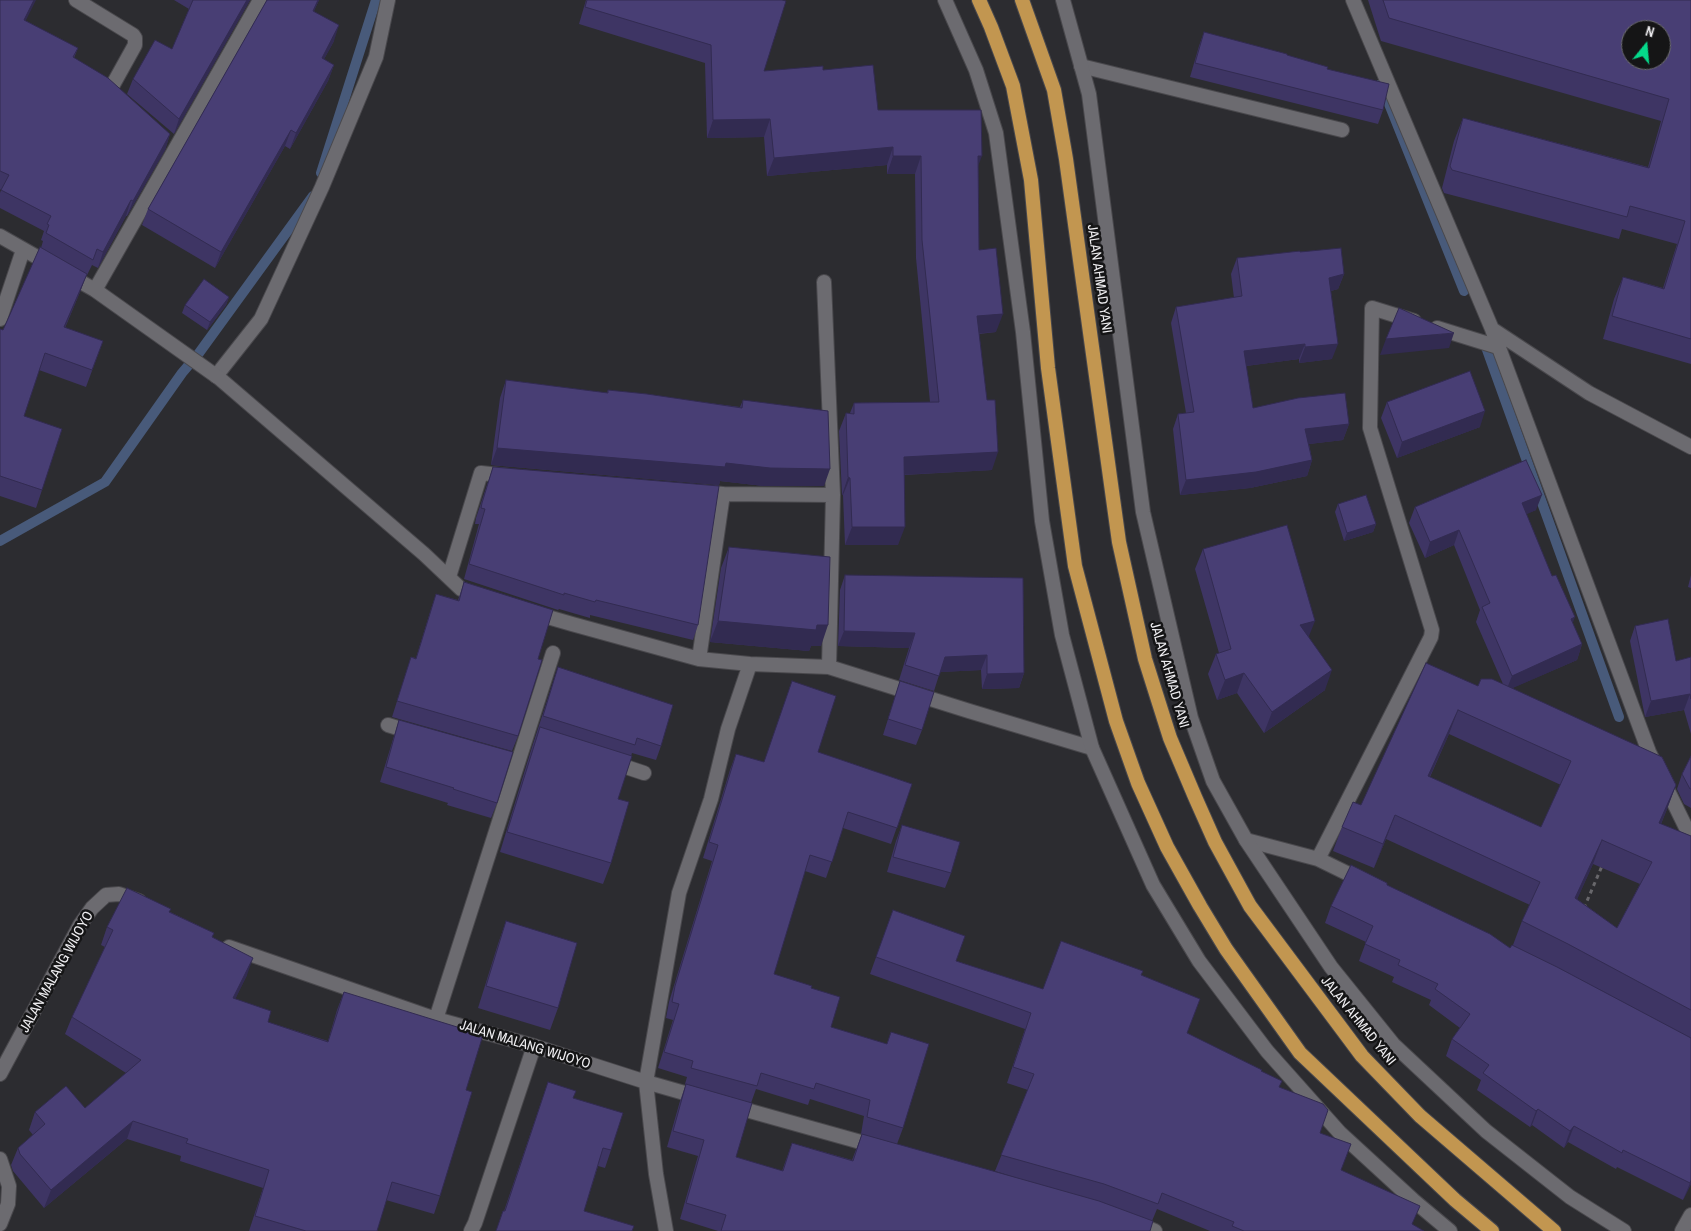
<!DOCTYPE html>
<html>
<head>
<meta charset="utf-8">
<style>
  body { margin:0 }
  #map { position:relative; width:1691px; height:1231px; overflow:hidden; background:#2c2c30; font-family:"Archivo Narrow",sans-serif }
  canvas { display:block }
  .north { position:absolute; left:1621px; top:20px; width:50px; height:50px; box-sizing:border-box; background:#151516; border:1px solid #6c6c6e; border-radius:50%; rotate:17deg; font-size:14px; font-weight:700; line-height:20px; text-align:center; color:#efeef1 }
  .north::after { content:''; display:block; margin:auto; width:18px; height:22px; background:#05d98b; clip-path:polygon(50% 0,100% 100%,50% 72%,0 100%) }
</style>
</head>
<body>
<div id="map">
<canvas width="1691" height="1231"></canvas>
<div class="north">N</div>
</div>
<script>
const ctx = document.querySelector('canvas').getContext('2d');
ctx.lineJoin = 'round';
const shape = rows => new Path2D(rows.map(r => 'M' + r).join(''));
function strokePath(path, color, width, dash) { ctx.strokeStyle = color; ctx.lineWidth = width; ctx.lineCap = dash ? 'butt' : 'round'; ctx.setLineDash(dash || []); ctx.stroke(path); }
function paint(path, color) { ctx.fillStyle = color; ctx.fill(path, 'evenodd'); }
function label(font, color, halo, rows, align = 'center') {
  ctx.font = font + ' "Archivo Narrow",sans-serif'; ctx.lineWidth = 5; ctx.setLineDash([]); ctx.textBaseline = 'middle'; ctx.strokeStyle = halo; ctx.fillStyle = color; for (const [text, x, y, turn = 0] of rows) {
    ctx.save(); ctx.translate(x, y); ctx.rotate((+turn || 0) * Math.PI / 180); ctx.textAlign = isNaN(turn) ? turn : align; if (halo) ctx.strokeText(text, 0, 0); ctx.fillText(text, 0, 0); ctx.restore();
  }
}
strokePath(shape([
  [1381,84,1464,291],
  [321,173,376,0],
  [1486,347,1619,717],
  [0,541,105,482,182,373,199,353,313,196]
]), '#485a7a', 10);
const service = shape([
  [1081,66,1342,130],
  [216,376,261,319,322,187,376,57,388,0],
  [471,1231,475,1223,534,1046]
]);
const minor = shape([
  [76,0,133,35,135,38,135,45,110,90,111,93,115,97],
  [1353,0,1492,329,1649,752,1691,838],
  [0,236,95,290,260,0],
  [824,282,833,495,829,667],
  [95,290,219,378,424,554,461,589,478,595],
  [0,319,23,250],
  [1437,328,1498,347],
  [1492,329,1589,393,1691,447],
  [700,492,723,494,833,495],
  [449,577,481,473,509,476],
  [534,613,572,624,699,659,750,664,829,667,969,711,1092,748],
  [699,659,723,494],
  [388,725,414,733],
  [611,762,644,773],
  [1246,840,1318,859,1363,881],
  [1318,859,1431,637,1432,630,1370,428,1372,308,1414,321],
  [229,947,436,1019,534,1046,646,1082,702,1098],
  [436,1019,553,653],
  [0,1074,80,925,92,908,106,895,119,894,139,901],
  [732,1106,875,1146],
  [0,1159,9,1186,8,1204,0,1224],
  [1133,1222,1155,1231],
  [666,1231,656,1174,646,1082,679,893,711,799,728,729,750,664],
  [1682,1231,1691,1215]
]);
const tertiary = shape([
  [945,0,976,70,996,133,1023,332,1042,521,1062,635,1092,748,1153,885,1199,961,1267,1051,1340,1133,1413,1200,1450,1231],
  [1063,0,1089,94,1143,512,1191,718,1213,781,1246,840,1331,967,1393,1044,1486,1131,1570,1197,1624,1231]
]);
const trunk = shape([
  [979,0,991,27,1013,86,1031,180,1048,368,1075,566,1116,721,1138,783,1167,847,1200,906,1226,949,1300,1053,1455,1200,1492,1231],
  [1022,0,1054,90,1066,159,1119,542,1145,659,1170,738,1195,797,1215,842,1250,906,1362,1056,1420,1116,1554,1231]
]);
strokePath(service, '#49484c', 16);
strokePath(minor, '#49484c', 16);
strokePath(tertiary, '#49484c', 16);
strokePath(trunk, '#49484c', 16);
strokePath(shape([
  [1584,908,1602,866]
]), '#68676b', 3, [4, 4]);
strokePath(service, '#6c6b70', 14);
strokePath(minor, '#6c6b70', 14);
strokePath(tertiary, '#6c6b70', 14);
strokePath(trunk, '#c29650', 14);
paint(shape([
  [0,0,26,21,78,48,74,58,170,134,165,150,127,216,126,216,98,268,92,265,87,275,86,275,80,292,65,328,103,341,86,387,39,370,24,416,42,490,36,508,0,496,0,329,3,330,41,248,43,241,41,240,44,231,0,208,0,193,1,190,0,189],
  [174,0,250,0,174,134,127,94,133,79,172,49,189,9],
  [267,0,319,0,314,11,334,41,324,59,334,65,328,81,290,149,285,146,215,268,142,225,148,209],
  [586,0,782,0,764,71,823,70,878,110,978,165,979,250,996,332,979,334,992,470,904,475,898,545,845,545,843,495,842,495,839,431,846,413,850,413,854,403,930,402,916,258,915,174,887,174,887,165,767,176,764,137,707,138,705,63,579,24],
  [1368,0,1691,0,1691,364,1603,339,1614,299,1623,277,1663,288,1677,244,1622,229,1619,239,1444,193,1442,188,1454,141,1463,118,1648,167,1661,121,1381,41],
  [1204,32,1287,55,1327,69,1383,110,1378,124,1190,77,1199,46],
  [1300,252,1344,274,1338,289,1331,291,1332,359,1299,363,1299,359,1246,366,1253,408,1349,424,1343,440,1309,444,1312,460,1307,476,1250,488,1180,495,1173,429,1178,414,1186,413,1171,323,1176,307,1234,298,1231,274,1237,258],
  [229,297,226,305,207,330,182,313,185,305],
  [506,380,607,393,608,390,740,407,743,400,824,486,764,486,720,481,719,485,491,465,500,398],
  [1387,402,1480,427,1397,458,1381,418],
  [493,467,698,625,693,640,590,615,590,618,559,609,558,610,464,579,479,524,475,524,476,518],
  [1338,504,1376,524,1373,532,1344,541,1335,512],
  [1415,507,1536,510,1526,514,1552,576,1582,644,1577,660,1512,688,1676,785,1667,809,1661,824,1691,836,1691,1184,1683,1200,1617,1167,1616,1169,1568,1142,1564,1148,1532,1125,1530,1127,1477,1090,1481,1080,1446,1056,1452,1039,1460,1028,1429,1005,1431,1000,1392,982,1394,977,1359,961,1366,942,1325,923,1331,906,1387,885,1510,948,1513,945,1522,921,1530,905,1386,839,1374,868,1333,851,1342,827,1361,805,1478,686,1503,684,1476,622,1480,610,1454,545,1425,558,1409,523],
  [1449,734,1561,785,1541,827,1430,777],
  [1593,864,1640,884,1617,928,1577,899],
  [729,547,821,646,811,646,809,651,710,642,721,568],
  [1203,549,1309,637,1325,690,1264,733,1237,693,1217,700,1208,674,1216,654,1219,653,1195,569],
  [845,575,1024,673,1019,688,982,689,981,670,940,672,934,691,899,680,909,648,838,646,840,590],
  [1691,575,1691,588,1688,587],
  [464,582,538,659,518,736,512,751,392,717,411,657,416,658,431,609,436,594,458,600],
  [1635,626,1676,661,1691,657,1691,734,1684,710,1645,717,1630,641],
  [558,667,661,746,656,760,632,753,618,799,611,863,603,884,500,852,532,747],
  [900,681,922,730,916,745,883,735],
  [399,720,497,803,491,818,447,805,448,803,380,782,394,736],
  [818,752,912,784,891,844,843,828,826,878,805,871,774,974,811,988,831,1027,887,1044,891,1032,903,1128,897,1144,861,1134,864,1116,810,1099,808,1105,756,1089,751,1103,685,1084,687,1077,658,1068,673,1020,666,1018,669,1002,712,861,703,858,730,770,736,754,764,762],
  [1691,756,1691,808,1684,804,1677,789,1682,774],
  [902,825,951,873,945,888,887,872,896,841],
  [893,910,956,961,1043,989,1141,975,1200,999,1187,1033,1261,1072,1280,1087,1320,1133,1341,1170,1413,1225,1424,1231,1210,1231,1157,1209,1152,1221,995,1171,1028,1090,1007,1083,1025,1029,870,974],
  [170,912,214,933,212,937,247,975,235,999,268,1022,328,1041,337,1010,344,992,466,1090,440,1196,434,1214,386,1200,377,1231,249,1231,263,1188,180,1161,181,1156,127,1139,44,1208,13,1171,11,1165,18,1148,33,1135,29,1130,35,1112,85,1108,126,1073,65,1034,72,1017,105,947,101,945,107,927],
  [506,921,558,1008,550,1030,478,1008,498,944],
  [548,1082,573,1098,611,1150,605,1168,598,1166,584,1211,632,1231,496,1231,503,1211,504,1211],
  [686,1084,736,1157,782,1171,792,1143,852,1160,862,1134,1150,1231,718,1231,680,1219,698,1156,667,1147,680,1101]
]), '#3e3564');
paint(shape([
  [34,0,36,0,18,36,24,20],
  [247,0,250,0,174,134,179,119],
  [318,0,319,0,307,26,313,11],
  [339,25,334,41,316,74,322,58],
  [334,65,328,81,290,149,296,133],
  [770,119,764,137,707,138,713,120],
  [291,130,285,146,215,268,221,252],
  [170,134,165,150,127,216,133,201],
  [893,147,887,165,767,176,774,158],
  [893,156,921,156,915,174,887,174],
  [978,156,982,156,975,174],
  [131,200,126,216,98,268,103,252],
  [87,274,80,292,57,345,64,327],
  [1344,274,1338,289,1323,293,1329,278],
  [229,297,226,305,207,330,210,322],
  [1003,314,996,332,971,334,977,316],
  [1454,333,1449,348,1380,355,1386,339],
  [1305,344,1299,359,1238,367,1244,351],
  [1338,344,1332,359,1299,363,1305,347],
  [1485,411,1480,427,1397,458,1402,442],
  [1349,424,1343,440,1300,445,1305,429],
  [497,448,726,463,830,469,824,486,764,486,720,481,719,485,491,465],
  [998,452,992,470,898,475,904,457],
  [1312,460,1307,476,1250,488,1180,495,1186,480],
  [848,477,850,478,843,495,842,495],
  [1542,495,1536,510,1516,519,1522,503],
  [1376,524,1373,532,1344,541,1347,533],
  [852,527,905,527,898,545,845,545],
  [1459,530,1454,545,1425,558,1430,542],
  [1575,617,1569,633,1571,619],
  [718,621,817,625,828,625,821,646,811,646,809,651,710,642],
  [1315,621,1307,641,1300,625],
  [844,631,915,633,909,648,838,646],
  [1582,644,1577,660,1506,691,1512,676],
  [987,655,981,670,940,672,945,657],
  [1332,670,1325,690,1264,733,1272,712],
  [1024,673,1019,688,982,689,987,674],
  [1244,673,1237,693,1217,700,1225,680],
  [1690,694,1684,710,1645,717,1651,701],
  [1458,710,1449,734,1419,800,1428,776],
  [1676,785,1667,809,1651,847,1659,823],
  [1395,815,1386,839,1374,868,1383,844],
  [1602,840,1593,864,1567,922,1575,898],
  [253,958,247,975,227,1016,233,998],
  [1538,1109,1532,1125,1530,1127,1536,1111],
  [133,1121,127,1139,44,1208,51,1190],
  [1574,1126,1568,1142,1564,1148,1570,1131],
  [1691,1180,1691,1184,1683,1200,1690,1183]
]), '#322b51');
const building = shape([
  [0,0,34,0,24,20,78,48,73,57,108,78,170,134,133,201,131,200,103,252,97,249,93,260,46,233,49,225,47,224,51,216,1,190,9,175,0,171,0,0],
  [193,0,247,0,179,119,133,79,155,40,172,49,193,0],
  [267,0,318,0,313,11,339,25,322,58,334,65,296,133,291,130,221,252,148,209,267,0],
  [587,0,782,0,786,1,764,71,823,66,823,70,873,65,878,110,981,110,982,156,978,156,979,250,996,248,1003,314,977,316,987,400,995,400,998,452,904,457,905,527,852,527,850,478,848,477,846,413,854,414,854,403,939,402,922,240,921,156,893,156,893,147,774,158,770,119,713,120,711,45,585,7,587,0],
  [1383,0,1691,0,1691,339,1612,316,1623,277,1664,289,1685,221,1630,206,1627,217,1452,170,1450,166,1463,118,1649,168,1669,99,1389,18,1383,0],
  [1631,30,1661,30,1661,60,1631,60,1631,30],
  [1204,32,1287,54,1287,55,1328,67,1327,69,1389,84,1383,110,1195,63,1204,32],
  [40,247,87,274,64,327,103,341,92,370,45,353,24,416,62,429,42,490,0,476,0,329,3,330,40,247],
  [1341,248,1344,274,1329,278,1338,344,1305,347,1305,344,1244,351,1253,408,1298,398,1345,393,1349,424,1305,429,1312,460,1256,472,1186,480,1178,414,1194,412,1176,307,1242,296,1237,258,1300,251,1300,252,1341,248],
  [204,279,229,297,210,322,185,305,204,279],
  [1399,308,1454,333,1386,339,1399,308],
  [1470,371,1485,411,1402,442,1387,402,1470,371],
  [506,380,608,393,608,390,647,394,742,408,743,400,828,411,830,469,770,468,726,463,725,467,497,448,506,380],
  [1526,460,1542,495,1522,503,1552,576,1556,575,1575,617,1571,619,1582,644,1512,676,1482,607,1490,603,1459,530,1430,542,1415,507,1526,460],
  [493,467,719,486,698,625,596,600,595,602,564,593,564,595,469,564,485,509,481,508,482,503,493,467],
  [1366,495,1376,524,1347,533,1338,504,1366,495],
  [1287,525,1315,621,1300,625,1332,670,1272,712,1244,673,1225,680,1216,654,1231,649,1203,549,1287,525],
  [729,547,830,557,828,625,817,625,816,630,718,621,729,547],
  [845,575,1023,578,1024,673,987,674,987,655,945,657,939,676,905,665,915,633,844,631,845,575],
  [464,582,553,610,538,659,542,660,518,736,397,701,411,657,416,659,436,594,459,601,464,582],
  [1668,619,1676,661,1691,657,1691,699,1690,694,1651,701,1635,626,1668,619],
  [1426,663,1478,686,1481,679,1492,679,1662,757,1676,785,1659,823,1691,836,1691,1010,1568,944,1522,921,1540,882,1395,815,1383,844,1342,827,1353,802,1361,805,1426,663],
  [1458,710,1571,761,1541,827,1428,776,1458,710],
  [1602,840,1652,862,1617,928,1575,898,1602,840],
  [558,667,673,705,661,746,637,738,635,745,543,716,558,667],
  [792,681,836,696,818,752,912,784,897,828,848,812,832,862,810,855,774,974,812,986,811,988,840,997,831,1027,887,1044,891,1032,929,1044,903,1128,867,1117,870,1100,816,1083,814,1089,761,1073,757,1086,691,1068,693,1061,664,1052,679,1004,672,1002,675,986,718,845,709,842,736,754,764,762,792,681],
  [900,681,934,692,922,730,888,719,900,681],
  [399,720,513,752,497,803,453,789,454,788,386,767,399,720],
  [540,727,632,756,618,799,629,802,611,863,507,832,540,727],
  [1691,756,1691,789,1690,789,1682,774,1691,756],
  [902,825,960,842,951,873,893,857,902,825],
  [1351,865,1387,883,1387,885,1490,934,1510,948,1512,945,1557,967,1691,1038,1691,1180,1690,1183,1623,1150,1622,1153,1574,1126,1570,1131,1538,1109,1536,1111,1483,1073,1489,1065,1452,1039,1470,1014,1435,989,1438,984,1398,965,1400,960,1365,944,1373,926,1331,906,1351,865],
  [127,888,171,909,169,912,214,933,212,937,253,958,233,998,271,1011,268,1022,328,1042,344,992,483,1035,466,1090,472,1092,440,1196,392,1182,377,1231,306,1231,255,1216,269,1170,186,1143,188,1139,133,1121,51,1190,20,1154,18,1148,45,1124,35,1112,66,1086,85,1108,141,1060,72,1017,113,930,107,927,127,888],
  [893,910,965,936,956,961,1043,989,1061,941,1143,971,1141,975,1200,999,1187,1033,1262,1070,1261,1071,1282,1081,1279,1087,1323,1104,1328,1110,1320,1133,1351,1144,1341,1170,1420,1206,1412,1224,1424,1231,1244,1231,1232,1226,1234,1222,1162,1193,1158,1204,1104,1184,1001,1155,1034,1074,1013,1067,1031,1013,876,957,893,910],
  [506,921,577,943,558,1008,486,986,506,921],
  [548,1082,576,1091,573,1098,623,1113,611,1150,603,1148,584,1211,634,1226,632,1231,496,1231,503,1211,505,1211,548,1082],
  [686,1084,752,1103,736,1157,783,1171,792,1143,853,1161,862,1134,1099,1201,1153,1221,1150,1231,721,1231,726,1215,686,1203,704,1140,673,1131,686,1084]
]);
paint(building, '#483e74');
strokePath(building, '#322b51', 1);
label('14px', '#efeef1', '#151516', [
  ["JALAN AHMAD YANI",1099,279,82],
  ["JALAN AHMAD YANI",1169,675,74],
  ["JALAN MALANG WIJOYO",57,972,-61],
  ["JALAN AHMAD YANI",1358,1021,51],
  ["JALAN MALANG WIJOYO",525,1045,17]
]);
</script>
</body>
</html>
